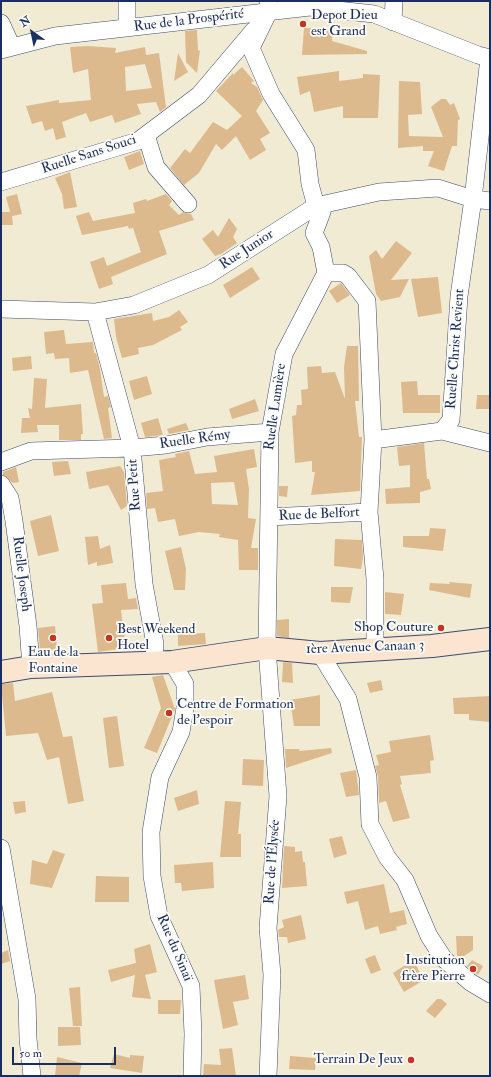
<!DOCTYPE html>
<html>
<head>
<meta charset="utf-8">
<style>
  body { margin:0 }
  #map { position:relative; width:491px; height:1077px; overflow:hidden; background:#f1ebd3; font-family:"IM FELL Double Pica",serif }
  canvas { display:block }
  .frame { position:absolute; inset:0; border:2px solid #1b2f5e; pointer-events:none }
  .north { position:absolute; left:12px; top:12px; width:40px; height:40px; -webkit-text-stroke:3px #fdfcf7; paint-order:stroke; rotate:327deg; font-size:11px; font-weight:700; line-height:16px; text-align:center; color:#1b2f5e }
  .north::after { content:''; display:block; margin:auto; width:14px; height:18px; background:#1b2f5e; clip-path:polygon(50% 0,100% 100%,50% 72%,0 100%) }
  .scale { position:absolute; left:12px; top:1047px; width:104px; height:18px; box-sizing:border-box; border:2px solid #1b2f5e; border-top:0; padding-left:5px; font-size:12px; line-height:14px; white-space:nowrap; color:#1b2f5e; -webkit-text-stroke:3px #fdfcf7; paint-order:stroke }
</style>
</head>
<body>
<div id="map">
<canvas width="491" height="1077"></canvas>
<div class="frame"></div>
<div class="north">N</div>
<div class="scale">50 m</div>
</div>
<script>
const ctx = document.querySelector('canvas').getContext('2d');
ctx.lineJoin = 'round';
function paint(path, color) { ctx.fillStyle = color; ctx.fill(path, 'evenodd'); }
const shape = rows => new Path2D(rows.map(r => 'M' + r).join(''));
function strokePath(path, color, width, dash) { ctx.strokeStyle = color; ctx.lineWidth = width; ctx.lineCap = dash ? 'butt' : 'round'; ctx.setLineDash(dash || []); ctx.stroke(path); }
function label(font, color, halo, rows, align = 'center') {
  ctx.font = font + ' "IM FELL Double Pica",serif'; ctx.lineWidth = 3.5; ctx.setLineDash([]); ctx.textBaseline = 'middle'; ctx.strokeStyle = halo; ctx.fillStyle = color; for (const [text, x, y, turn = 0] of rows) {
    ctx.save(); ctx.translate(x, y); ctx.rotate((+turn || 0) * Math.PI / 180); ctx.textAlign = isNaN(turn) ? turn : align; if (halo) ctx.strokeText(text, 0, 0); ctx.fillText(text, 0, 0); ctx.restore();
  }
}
paint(shape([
  [304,28,332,29,332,41,367,51,367,54,302,55],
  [197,30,198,51,200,50,197,73,186,62,185,31],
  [88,46,116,48,115,53,145,47,146,55,159,53,166,107,160,112,156,102,137,104,141,114,115,123,112,115,90,122,86,113,62,122,66,137,56,140,53,128,45,131,42,121,32,124,26,106,59,100,59,103,91,100,88,69,73,73,70,47],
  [145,64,152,88,126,91,125,67],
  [178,53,188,72,174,81],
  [242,67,254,81,251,83,257,87,263,100,256,111,270,133,260,139,266,150,250,160,236,136,222,150,216,144,199,173,184,185,170,168,185,149,190,153,213,122,227,130,242,116,216,91,233,73,233,75],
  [339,71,339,81,363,78,363,74,380,75,378,118,343,118,343,106,314,112,310,91,300,95,297,77],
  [399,81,420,82,422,114,408,115,409,136,443,137,431,107,441,99,446,99,450,105,454,103,460,119,458,120,457,146,452,146,444,171,428,166,434,151,423,151,423,146,398,148],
  [140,151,144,164,129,170,124,157],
  [70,172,77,207,64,209,62,194,55,178],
  [17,194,22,214,12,216,13,225,1,225,1,212,10,212,6,197],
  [166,194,172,201,169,205,179,215,183,212,191,214,194,220,159,231,167,254,111,277,113,284,99,289,90,262,104,257,107,266,141,252,133,228,129,229,128,226,82,235,76,216,89,212,93,221,135,213,133,203,146,199,147,201],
  [229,218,237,229,233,237,237,243,221,254,215,256,202,239,213,230,218,237],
  [396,241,412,253,391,280,409,279,400,297,381,301,376,294,369,256,376,250,382,259],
  [252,267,260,279,230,298,223,285],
  [438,277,442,313,418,317,411,279],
  [341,283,350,295,337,303,329,291],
  [179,310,188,322,180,327,182,330,153,345,138,348,139,354,122,358,116,337,114,319,152,313,153,321,169,317],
  [64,330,66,344,93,342,94,353,96,353,100,369,104,397,108,396,111,407,108,408,112,438,104,439,88,370,70,373,69,358,55,359,54,353,46,354,44,332],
  [347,346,358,346,359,401,355,401,359,437,362,437,360,491,311,495,315,472,312,472,312,461,295,463,292,416,296,415,297,405,302,405,301,390,308,389,307,367,321,366,322,373,335,372,345,399,344,367],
  [31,356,32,369,13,371,12,358],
  [147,376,152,394,134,400,129,381],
  [34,378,47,379,45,408,81,404,83,434,81,434,81,440,59,440,59,425,37,425,38,432,21,433,22,418,30,418,28,408,32,409],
  [417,381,418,395,440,395,440,413,403,413,401,382],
  [477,395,490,395,490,409,476,409],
  [255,399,259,411,232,419,229,409],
  [158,418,163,435,145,437,141,423],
  [186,423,189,430,169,434,167,429],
  [424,443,427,479,429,479,431,489,420,492,420,503,386,504,385,489,410,487,410,465,399,466,397,447],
  [254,449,257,467,246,469,249,489,248,518,256,519,251,548,258,548,258,570,239,570,238,540,219,537,220,534,199,532,179,536,175,519,158,522,155,508,147,509,146,493,163,491,159,460,176,457,175,454,189,451,195,474,217,472,214,456],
  [234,482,238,505,212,504,211,483],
  [68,461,71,474,54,476,52,462],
  [120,466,124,472,127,506,121,510,108,485,89,489,86,472],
  [16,467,19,482,13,483,3,475,3,472],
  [279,486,288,486,287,497,279,496],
  [51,515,59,551,38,556,30,521],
  [430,528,446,529,443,551,403,547,403,536,429,536],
  [98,536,100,549,110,545,113,563,97,566,97,562,88,565,85,537],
  [335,539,362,540,363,558,361,569,334,566],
  [181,547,186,569,185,590,174,590,165,551],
  [449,582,472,584,470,598,429,590,430,583,450,584],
  [126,583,128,599,136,598,138,609,121,610,126,648,98,652,92,604,103,603,101,585],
  [331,587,353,587,350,603,331,602],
  [385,592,404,594,401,615,385,614],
  [289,619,289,638,277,636,277,620],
  [55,626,57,649,40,651,38,628],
  [205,633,206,644,178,646,178,634],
  [283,662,292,663,293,683,282,682],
  [163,675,175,709,157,753,144,748,161,708,152,677],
  [381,680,383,690,370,693,367,683],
  [13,683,15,701,52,692,63,737,72,736,84,801,68,804,59,757,47,760,38,733,6,736,1,684],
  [320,695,320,726,294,726,290,700],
  [490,696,490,722,469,720,469,714,454,714,453,698],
  [117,716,124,766,109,768,103,718],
  [430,735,434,760,430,761,431,773,400,776,402,784,400,785,410,818,393,822,386,801,379,803,378,776,375,766,379,765,376,755,391,752,389,741],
  [331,748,332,753,286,768,285,749,300,749,299,751],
  [243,759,264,760,263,786,242,785],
  [356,770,359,795,346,797,340,773],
  [197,790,199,804,178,811,174,798],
  [25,801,26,812,15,814,13,802],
  [225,801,241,802,238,834,241,834,241,857,220,857],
  [342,836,347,854,334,858,329,839],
  [284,846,295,847,295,852,302,851,303,862,305,862,307,886,282,888],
  [53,850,65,854,52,888,30,884,32,860,47,864],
  [213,862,214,888,182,891,181,883,175,883,174,865],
  [96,876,129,877,129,902,95,902],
  [384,884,390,913,404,910,407,924,396,927,397,930,380,934,378,926,365,930,358,901,347,904,344,892],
  [301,915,306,939,288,943,287,937,279,937,278,930,284,927,282,920],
  [456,936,473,936,473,950,464,956,457,956],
  [150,944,157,972,145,975,151,999,132,997,135,975,111,982,108,970,136,963,134,949],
  [8,950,10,961,1,964,1,953],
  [375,955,381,970,371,974,365,959],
  [413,960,424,980,404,992,393,973],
  [472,960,483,966,478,975,467,966],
  [245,975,249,999,233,1002,238,1025,223,1029,214,980],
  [80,987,82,1026,73,1026,69,988],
  [437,999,441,999,447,1004,435,1018,426,1011],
  [158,1000,181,1000,180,1014,158,1014],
  [58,1027,80,1027,81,1045,58,1046],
  [232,1048,236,1076,203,1076,204,1064,221,1065,219,1049],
  [114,1054,130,1058,130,1055,144,1056,142,1073,110,1068],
  [290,1056,316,1058,315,1070,289,1069],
  [57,1057,82,1063,79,1076,55,1076]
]), '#dcba8e');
const street = shape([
  [127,1,127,28],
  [268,1,269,11,251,48,271,94,306,150,310,184,316,206,322,212,314,233,321,247,326,273,284,354,270,432,267,648,278,796,268,928,272,975,268,1076],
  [393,22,394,1],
  [1,23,12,47],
  [1,50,55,36,310,7,374,14,478,55,490,58],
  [146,135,156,167,188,204],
  [1,182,138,141,199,95,254,30],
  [326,273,343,273,348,276,367,301,373,440],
  [1,309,95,312,134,305,208,275,316,206,379,192,438,188,473,199,490,201],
  [95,312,132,448,144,584,155,644,154,661],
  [442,431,490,443],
  [1,462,31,451,132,448,166,445,207,437,270,432],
  [1,484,10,498,14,521,28,626,31,667],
  [269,517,369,512],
  [375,649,375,579,369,512,373,440,442,431,451,420,459,296,473,199,489,58],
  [320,653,348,699,368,777,370,824,387,857,405,880,429,936,444,959,470,982,490,994],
  [172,662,185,684,185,708,181,732,160,777,151,832,152,876,159,916,191,986,193,1034,192,1076],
  [1,848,27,999,28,1039,32,1076]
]);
const secondary = shape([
  [1,672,31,667,172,662,267,648,320,653,432,646,490,639]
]);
strokePath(street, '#3b4b70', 18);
strokePath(secondary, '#3b4b70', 24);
strokePath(street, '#fff', 17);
strokePath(secondary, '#fce5d0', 22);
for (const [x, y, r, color] of [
  [303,24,4,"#c8321e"],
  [441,628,4,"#c8321e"],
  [53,638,4,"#c8321e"],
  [109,638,4,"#c8321e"],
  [169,713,4,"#c8321e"],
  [473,969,4,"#c8321e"],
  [411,1060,4,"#c8321e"]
]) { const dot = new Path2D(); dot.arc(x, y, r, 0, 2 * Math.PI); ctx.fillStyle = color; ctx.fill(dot); strokePath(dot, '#fdfcf7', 1.5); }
label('14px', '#1b2f5e', '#fdfcf7', [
  ["Depot Dieu",311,16],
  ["est Grand",311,32],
  ["Shop Couture",433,628,"right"],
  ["Best Weekend",117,630],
  ["Hotel",117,646],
  ["Eau de la",53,653,"center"],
  ["Fontaine",53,669,"center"],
  ["Centre de Formation",177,705],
  ["de l'espoir",177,721],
  ["Institution",465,961,"right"],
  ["frère Pierre",465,977,"right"],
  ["Terrain De Jeux",403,1060,"right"]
], 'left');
label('14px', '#1b2f5e', '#fdfcf7', [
  ["Rue de la Prospérité",189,21,-7],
  ["Ruelle Sans Souci",89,155,-18],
  ["Rue Junior",247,250,-33],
  ["Ruelle Christ Revient",456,349,-86],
  ["Ruelle Lumière",276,407,-82],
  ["Ruelle Rémy",195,440,-8],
  ["Rue Petit",135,485,-94],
  ["Rue de Belfort",319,515,-3],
  ["Ruelle Joseph",21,574,83],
  ["1ère Avenue Canaan 3",365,648,-2],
  ["Rue de l'Élysée",273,862,-86],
  ["Rue du Sinaï",174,948,67]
]);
</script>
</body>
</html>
